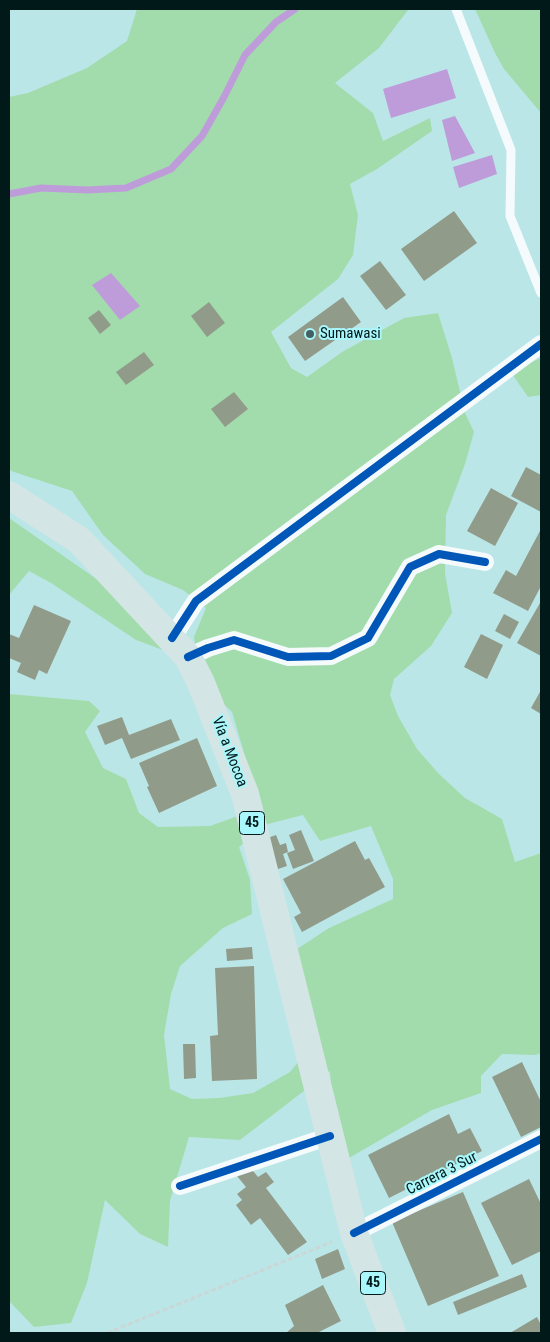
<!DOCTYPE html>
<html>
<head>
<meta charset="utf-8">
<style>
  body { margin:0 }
  #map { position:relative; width:550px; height:1342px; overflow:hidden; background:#bbe6e8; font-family:"Roboto Condensed",sans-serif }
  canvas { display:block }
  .frame { position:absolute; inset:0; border:10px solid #02191a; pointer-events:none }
</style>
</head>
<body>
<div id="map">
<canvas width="550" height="1342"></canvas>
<div class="frame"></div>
</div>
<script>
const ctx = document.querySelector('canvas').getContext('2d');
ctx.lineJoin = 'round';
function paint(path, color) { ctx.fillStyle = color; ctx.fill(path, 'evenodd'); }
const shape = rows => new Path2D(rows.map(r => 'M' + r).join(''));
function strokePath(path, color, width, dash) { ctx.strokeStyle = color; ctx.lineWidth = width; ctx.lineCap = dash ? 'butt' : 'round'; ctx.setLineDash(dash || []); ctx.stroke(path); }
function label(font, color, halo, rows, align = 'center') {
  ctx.font = font + ' "Roboto Condensed",sans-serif'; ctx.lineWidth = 4; ctx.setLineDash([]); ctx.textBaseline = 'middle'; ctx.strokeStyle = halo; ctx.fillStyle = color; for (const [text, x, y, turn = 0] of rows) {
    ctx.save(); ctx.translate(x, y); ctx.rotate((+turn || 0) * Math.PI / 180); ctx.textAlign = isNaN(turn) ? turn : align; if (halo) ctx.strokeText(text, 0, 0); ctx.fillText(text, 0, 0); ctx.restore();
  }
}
paint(shape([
  [137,9,412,9,408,10,379,48,335,83,373,113,383,141,430,118,432,131,377,169,350,184,358,215,353,255,338,279,271,332,291,368,307,377,342,352,404,318,438,313,452,358,465,413,474,432,465,464,446,515,445,573,452,613,431,646,394,679,390,695,398,716,417,749,439,774,465,798,502,819,515,862,541,853,541,1053,535,1055,502,1054,481,1076,481,1093,432,1110,349,1158,333,1125,330,1071,240,1140,189,1137,170,1201,168,1247,140,1234,105,1200,87,1283,71,1323,34,1327,9,1301,9,694,89,701,100,711,85,732,103,768,126,779,139,813,158,827,210,826,260,808,232,712,201,683,194,637,206,608,183,590,145,574,103,535,72,491,11,471,9,467,9,97,28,93,87,68,127,41],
  [303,815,320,841,371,826,393,879,393,899,329,928,294,951,316,1040,290,1072,253,1093,219,1098,192,1099,170,1089,164,1035,171,994,180,966,223,928,252,914,250,880,239,847,268,824],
  [475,9,541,9,541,113,504,69,495,53],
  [541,358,541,395,528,397,512,374,529,363],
  [9,518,108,587,163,650,136,640,51,583,29,571,9,595]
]), '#a3dcac');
paint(shape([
  [447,69,456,98,391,118,383,89],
  [455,116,475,153,452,161,442,120],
  [492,155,497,174,459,188,453,167],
  [111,273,140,306,120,320,92,285]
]), '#be9cda');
strokePath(shape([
  [9,194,41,188,87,190,126,188,171,169,202,136,224,97,245,55,276,22,295,9]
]), '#be9cda', 7);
paint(shape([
  [454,211,477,243,424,281,401,249],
  [380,261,406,295,386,310,360,276],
  [343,297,361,322,305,361,288,337],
  [209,302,225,323,207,337,191,316],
  [99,310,111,325,100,334,88,318],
  [144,352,154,365,126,385,116,372],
  [234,392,248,409,225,427,211,409],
  [526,467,541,475,541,512,511,496],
  [491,488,518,503,495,546,467,531],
  [541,529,541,586,528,611,493,593,506,570,516,576],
  [540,603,541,604,541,656,517,643],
  [34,605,71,621,47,674,39,670,35,680,17,672,21,663,9,658,9,634,19,638],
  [504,614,519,622,510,639,495,631],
  [481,634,503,645,487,679,464,667],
  [541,690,541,714,531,708],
  [122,717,129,735,171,719,180,740,131,759,122,738,105,745,97,726],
  [197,738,217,786,159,813,147,787,149,786,139,763],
  [301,830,314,861,293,869,287,853,295,850,289,835],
  [276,835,280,845,286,843,288,852,283,854,287,866,272,871,262,840],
  [355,841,365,860,369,858,385,887,302,932,294,917,301,913,283,879],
  [252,947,253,959,227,961,226,949],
  [254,966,257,1079,212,1081,210,1036,218,1035,215,968],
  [183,1044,195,1044,196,1078,184,1079],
  [522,1062,541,1102,541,1127,521,1137,492,1077],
  [449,1114,458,1134,470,1128,482,1151,389,1198,368,1155],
  [249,1166,258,1177,266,1172,274,1182,266,1188,307,1242,288,1255,260,1218,251,1225,236,1205,242,1200,237,1194,246,1187,237,1176],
  [529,1179,541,1204,541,1251,512,1265,481,1203],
  [463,1192,499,1276,428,1306,392,1222],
  [338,1249,345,1269,322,1279,315,1259],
  [522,1274,527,1287,458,1315,453,1302],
  [323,1285,341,1321,317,1333,286,1333,294,1326,285,1305],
  [537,1317,541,1325,541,1333,510,1333]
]), '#919b8a');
strokePath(shape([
  [107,1333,332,1242]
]), '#c9d7d7', 3, [5, 2.5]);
strokePath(shape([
  [456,9,511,150,510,216,541,293]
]), '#f5fbfc', 9);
strokePath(shape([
  [172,638,196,601,541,344],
  [188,657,208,648,234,640,288,657,331,656,368,638,410,567,439,554,485,562],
  [180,1186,330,1136],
  [354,1233,541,1139]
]), '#f5fbfc', 18);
strokePath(shape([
  [9,495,79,540,188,657,201,683,245,794,354,1233,392,1333]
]), '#d3e5e5', 28);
strokePath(shape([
  [172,638,196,601,541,344],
  [188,657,208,648,234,640,288,657,331,656,368,638,410,567,439,554,485,562],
  [180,1186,330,1136],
  [354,1233,541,1139]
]), '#0057b8', 8);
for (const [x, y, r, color] of [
  [310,334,5,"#436162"]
]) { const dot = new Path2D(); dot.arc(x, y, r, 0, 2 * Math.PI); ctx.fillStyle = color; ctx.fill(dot); strokePath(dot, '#a9f7fa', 2); }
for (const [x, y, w] of [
  [252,823,25],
  [373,1283,25]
]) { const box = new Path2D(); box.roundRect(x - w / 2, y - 11.5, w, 23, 4); ctx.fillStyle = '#a9f7fa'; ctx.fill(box); strokePath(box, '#02191a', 1); }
label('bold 14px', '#02191a', null, [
  ["45",252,823],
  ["45",373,1283]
]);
label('15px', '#02191a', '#a9f7fa', [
  ["Sumawasi",320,334]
], 'left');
label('15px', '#02191a', '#a9f7fa', [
  ["Vía a Mocoa",229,752,69],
  ["Carrera 3 Sur",442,1174,-27]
]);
</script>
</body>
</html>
